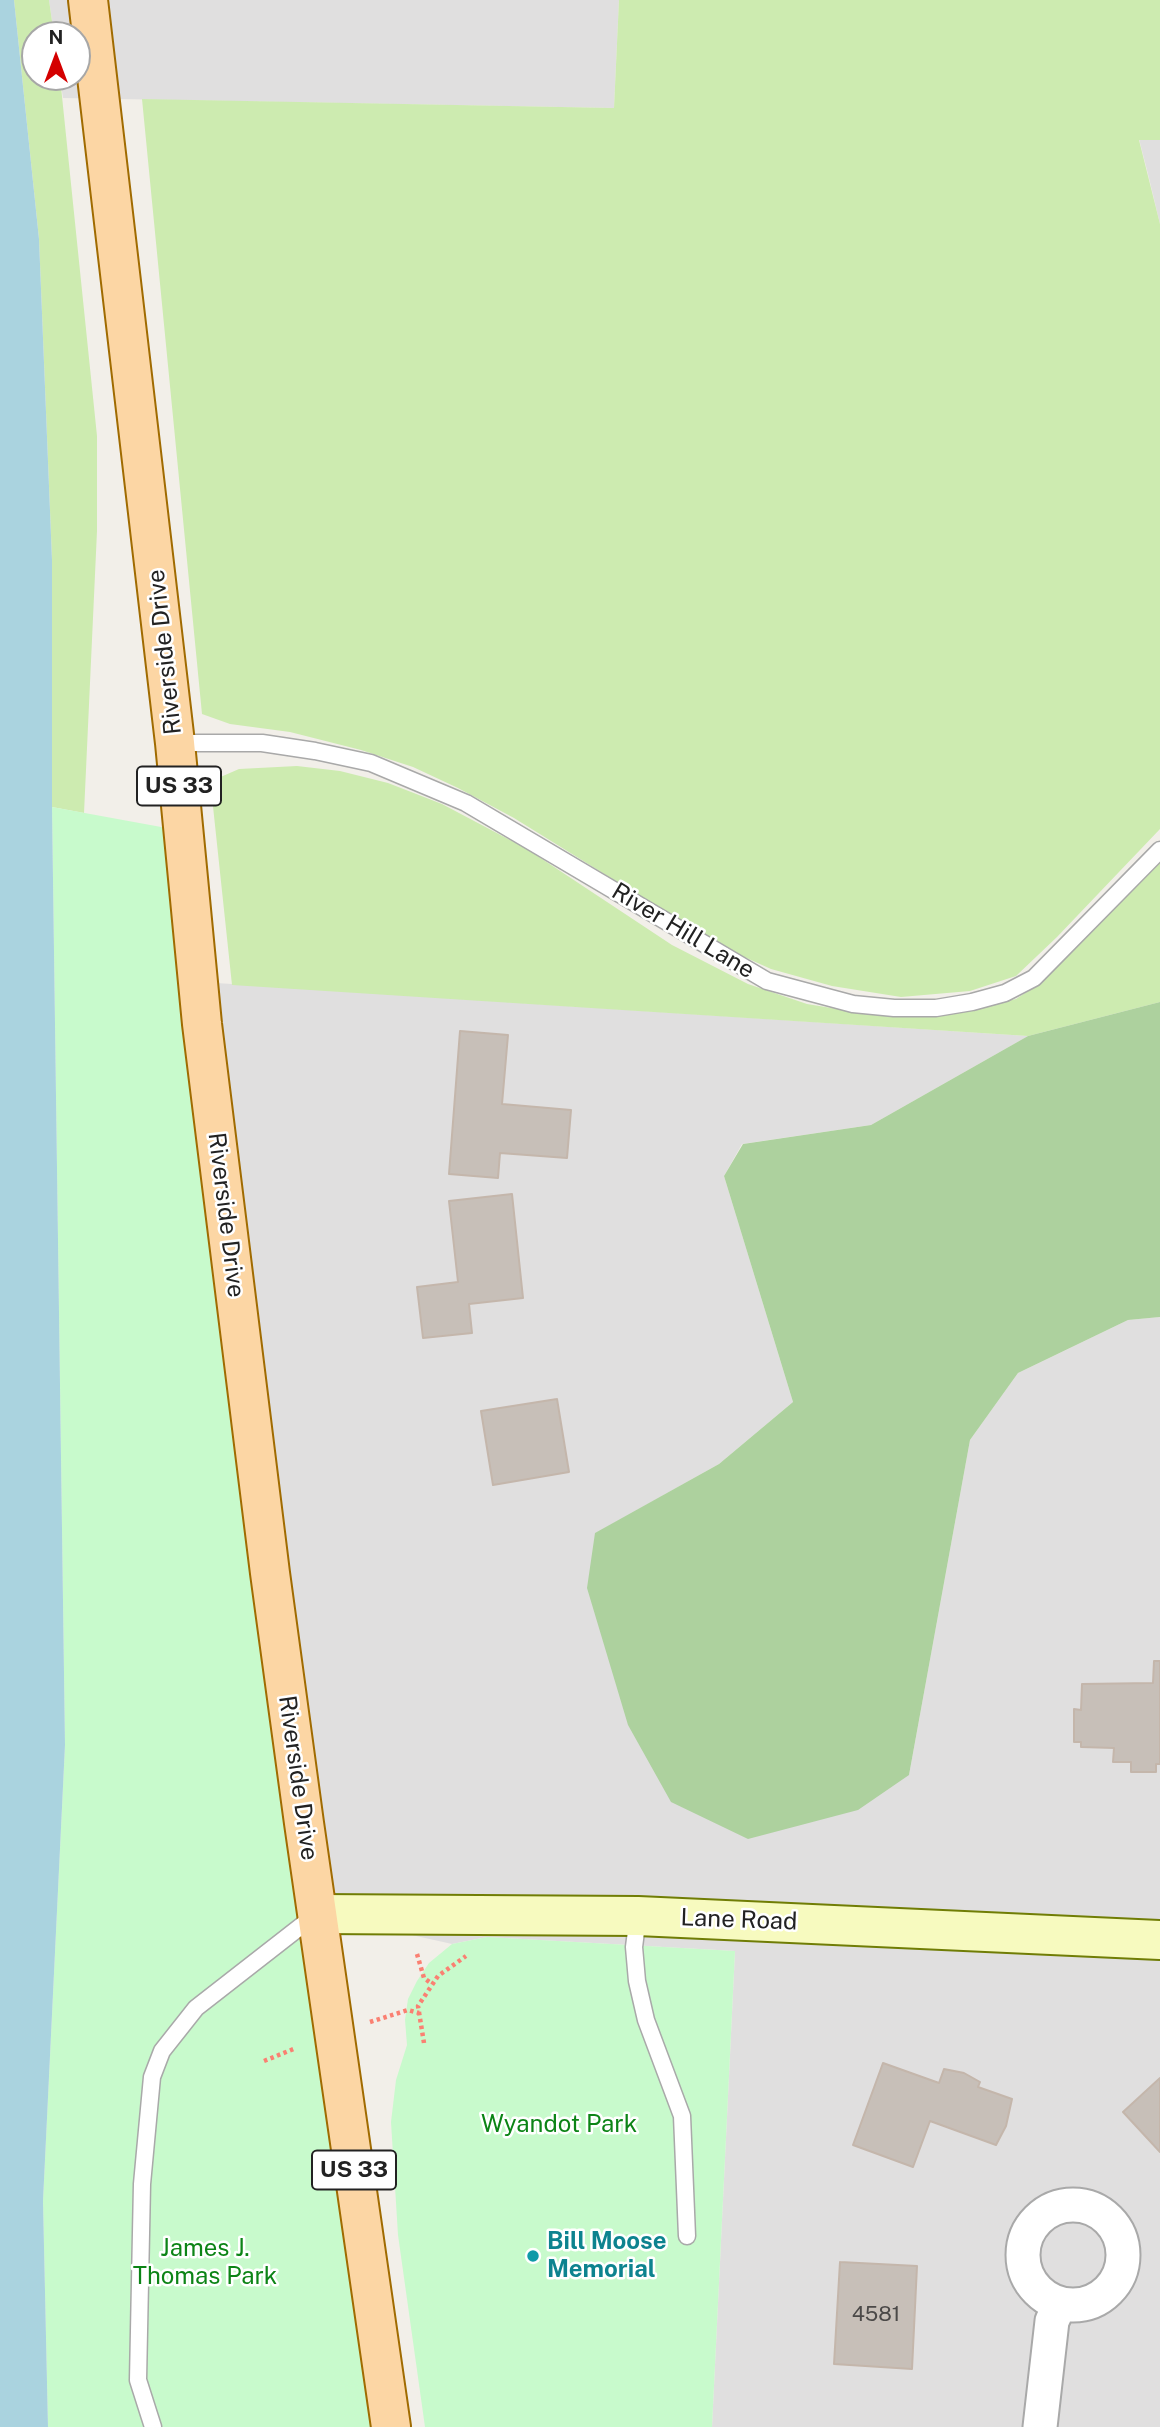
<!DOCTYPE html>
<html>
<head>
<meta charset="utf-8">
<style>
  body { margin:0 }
  #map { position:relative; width:1160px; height:2427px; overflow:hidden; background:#f2efe9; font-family:"Public Sans",sans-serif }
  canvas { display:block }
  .north { position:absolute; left:21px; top:21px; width:70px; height:70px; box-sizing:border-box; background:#fff; border:2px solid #a7a7a7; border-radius:50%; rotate:0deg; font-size:19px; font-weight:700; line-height:28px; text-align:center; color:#222 }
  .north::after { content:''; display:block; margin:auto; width:24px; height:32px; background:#d40000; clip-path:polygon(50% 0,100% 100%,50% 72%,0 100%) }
</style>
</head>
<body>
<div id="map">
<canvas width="1160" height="2427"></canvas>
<div class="north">N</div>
</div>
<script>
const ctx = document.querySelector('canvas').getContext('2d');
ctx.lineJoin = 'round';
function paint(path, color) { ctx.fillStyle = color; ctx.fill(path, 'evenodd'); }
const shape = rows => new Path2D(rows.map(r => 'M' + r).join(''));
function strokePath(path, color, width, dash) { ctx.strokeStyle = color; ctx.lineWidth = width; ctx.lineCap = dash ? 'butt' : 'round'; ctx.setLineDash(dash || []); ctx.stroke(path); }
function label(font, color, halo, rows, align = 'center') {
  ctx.font = font + ' "Public Sans",sans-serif'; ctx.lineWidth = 5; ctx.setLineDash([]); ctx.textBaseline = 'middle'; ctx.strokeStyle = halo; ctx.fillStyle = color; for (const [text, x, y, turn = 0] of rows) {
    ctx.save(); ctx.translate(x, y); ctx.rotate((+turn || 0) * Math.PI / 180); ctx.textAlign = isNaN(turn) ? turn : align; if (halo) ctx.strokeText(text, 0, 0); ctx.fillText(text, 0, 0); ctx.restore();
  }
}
paint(shape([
  [49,0,619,0,614,108,63,98,60,77,77,77,77,35,54,35],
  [1139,139,1160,140,1160,224,1148,174],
  [201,982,1028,1036,871,1125,742,1144,724,1176,793,1402,719,1464,596,1533,909,1775,970,1440,1018,1373,1128,1320,1160,1317,1160,2427,712,2427,735,1951,487,1937,452,1944,318,1914]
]), '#e0dfdf');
paint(shape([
  [14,0,49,0,54,35,35,35,35,77,60,77,97,436,97,531,84,813,52,807,52,560,39,239],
  [619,0,1160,0,1160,140,1139,140,1160,224,1160,829,1057,937,1016,976,970,991,901,997,832,986,771,969,722,947,514,818,458,788,413,767,361,750,290,732,230,724,202,714,142,99,614,108],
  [297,766,340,771,388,783,442,804,527,849,672,945,748,984,807,1004,856,1012,906,1015,962,1012,1016,999,1043,981,1160,860,1160,1002,1028,1036,232,985,212,797,216,779,239,769]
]), '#cdebb0');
paint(shape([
  [1160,1002,1160,1317,1128,1320,1018,1373,970,1440,909,1775,858,1810,748,1839,671,1802,628,1725,587,1588,595,1533,719,1464,793,1402,724,1176,743,1144,871,1125,1028,1036]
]), '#add19e');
paint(shape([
  [52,807,183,831,391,2427,48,2427,43,2201,65,1745],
  [487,1937,735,1951,712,2427,425,2427,398,2235,391,2122,396,2080,407,2045,405,2020,408,1999,417,1981,429,1963,452,1944]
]), '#c8facc');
paint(shape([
  [0,0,14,0,39,239,52,560,52,807,65,1745,43,2201,48,2427,0,2427]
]), '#aad3df');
const building = shape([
  [460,1031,508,1035,502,1104,571,1110,567,1158,500,1153,498,1178,449,1174,460,1031],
  [512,1194,523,1298,469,1304,472,1333,423,1338,417,1287,458,1282,449,1201,512,1194],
  [557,1399,569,1472,493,1485,481,1411,557,1399],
  [1154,1661,1160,1661,1160,1764,1156,1764,1156,1772,1131,1772,1131,1762,1113,1762,1114,1748,1081,1747,1081,1742,1074,1742,1074,1709,1081,1710,1082,1684,1153,1683,1154,1661],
  [883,2063,939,2083,944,2069,964,2073,980,2082,978,2087,1012,2099,1006,2126,996,2145,930,2121,913,2167,853,2145,883,2063],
  [1160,2078,1160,2152,1123,2112,1160,2078],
  [840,2262,917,2266,912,2369,834,2364,840,2262]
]);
paint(building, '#c7bfb8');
strokePath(building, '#c4b6ab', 2);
const lane = shape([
  [175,743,262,743,315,751,371,763,466,803,767,981,853,1004,894,1008,936,1008,972,1002,1005,993,1034,978,1160,850],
  [638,1916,634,1947,637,1981,646,2020,682,2116,687,2236],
  [153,2427,138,2380,142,2184,152,2077,162,2051,196,2008,314,1916]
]);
const street = shape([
  '1023 2255a50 50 0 1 1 100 0a50 50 0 1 1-100 0Z',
  [1040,2427,1052,2321,1060,2304]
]);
const secondary = shape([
  [318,1914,638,1916,1160,1940]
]);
const primary = shape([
  [88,0,175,743,202,1024,270,1573,304,1823,391,2427]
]);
strokePath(lane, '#a9a9a9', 19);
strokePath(street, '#a9a9a9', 37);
strokePath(secondary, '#707d05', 42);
strokePath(primary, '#a06b00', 42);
strokePath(shape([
  [417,1954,424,1978,432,1984],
  [370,2022,408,2010,419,2013],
  [424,2043,418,2006,438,1976,466,1956],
  [264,2061,296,2048]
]), '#fa8072', 4.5, [3.5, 3.5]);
strokePath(lane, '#fff', 16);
strokePath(street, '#fff', 33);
strokePath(secondary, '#f7fabf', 38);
strokePath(primary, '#fcd6a4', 38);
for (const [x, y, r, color] of [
  [533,2256,7,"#0f9aa8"]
]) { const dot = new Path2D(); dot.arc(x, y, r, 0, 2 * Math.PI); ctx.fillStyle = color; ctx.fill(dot); strokePath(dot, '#fff', 2.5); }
label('21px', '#4b4948', null, [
  ["4581",876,2315]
]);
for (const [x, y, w] of [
  [179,786,84],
  [354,2170,84]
]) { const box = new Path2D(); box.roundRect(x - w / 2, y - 19.5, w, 39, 5); ctx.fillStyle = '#fff'; ctx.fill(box); strokePath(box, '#222', 2); }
label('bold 23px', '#222', null, [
  ["US 33",179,786],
  ["US 33",354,2170]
]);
label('24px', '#222', '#fff', [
  ["Riverside Drive",165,652,-96],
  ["River Hill Lane",683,931,31],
  ["Riverside Drive",226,1215,83],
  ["Riverside Drive",298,1778,82],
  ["Lane Road",739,1920,2]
]);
label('24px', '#0c8416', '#fff', [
  ["Wyandot Park",559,2125],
  ["James J.",205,2249],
  ["Thomas Park",205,2277]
]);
label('bold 24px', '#0d838f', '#fff', [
  ["Bill Moose",547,2242],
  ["Memorial",547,2270]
], 'left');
</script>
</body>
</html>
